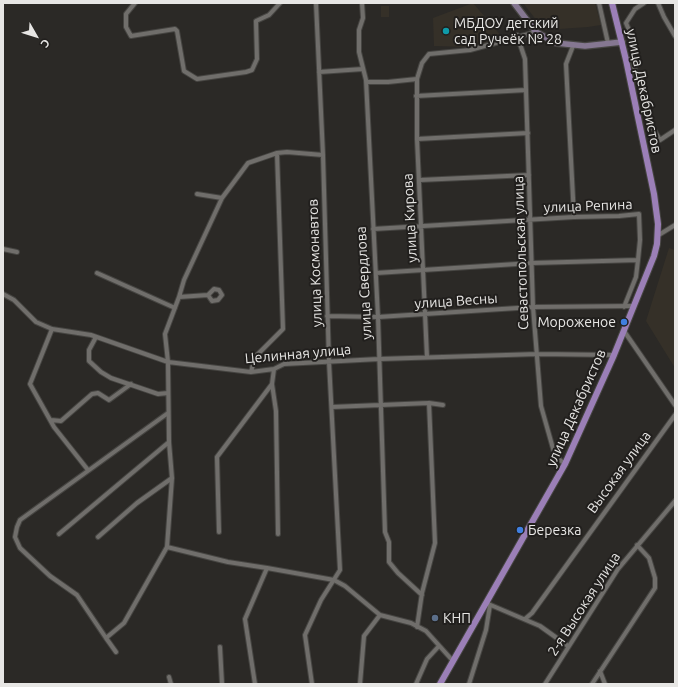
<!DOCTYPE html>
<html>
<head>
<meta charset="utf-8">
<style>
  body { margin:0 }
  #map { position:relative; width:678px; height:687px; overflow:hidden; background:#2b2926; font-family:Ubuntu,sans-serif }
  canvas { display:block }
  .frame { position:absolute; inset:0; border:4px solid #e7e6e4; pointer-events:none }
  .north { position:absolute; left:16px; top:16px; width:40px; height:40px; -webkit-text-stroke:3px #211f1d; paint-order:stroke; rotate:129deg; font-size:11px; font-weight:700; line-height:16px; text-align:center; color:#e7e6e4 }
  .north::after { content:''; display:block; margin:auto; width:14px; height:18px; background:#e7e6e4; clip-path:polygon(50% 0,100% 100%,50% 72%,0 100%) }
</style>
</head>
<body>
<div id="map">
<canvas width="678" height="687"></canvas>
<div class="frame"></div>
<div class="north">С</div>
</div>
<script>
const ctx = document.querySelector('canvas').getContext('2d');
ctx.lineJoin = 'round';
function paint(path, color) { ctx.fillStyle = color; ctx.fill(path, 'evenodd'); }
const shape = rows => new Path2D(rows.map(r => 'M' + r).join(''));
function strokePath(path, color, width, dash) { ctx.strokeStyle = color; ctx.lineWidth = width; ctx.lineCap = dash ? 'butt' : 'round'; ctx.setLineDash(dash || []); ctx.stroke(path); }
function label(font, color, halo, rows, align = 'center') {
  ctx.font = font + ' Ubuntu,sans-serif'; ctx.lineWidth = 4; ctx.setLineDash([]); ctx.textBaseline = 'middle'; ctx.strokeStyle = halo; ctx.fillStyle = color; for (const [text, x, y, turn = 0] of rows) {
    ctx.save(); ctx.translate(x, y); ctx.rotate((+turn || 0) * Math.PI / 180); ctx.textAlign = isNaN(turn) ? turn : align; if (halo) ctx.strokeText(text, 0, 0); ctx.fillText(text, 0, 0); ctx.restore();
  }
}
paint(shape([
  [473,3,503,38,472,47,434,46,433,18],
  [523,3,595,3,601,25,588,27,544,30],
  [381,6,389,6,389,17,381,17],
  [669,248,675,250,675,368,646,321]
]), '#353028');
const street = shape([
  [135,3,126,14,126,27,131,36,175,29,177,31,184,71,197,79,246,72,252,70,257,59,256,21,269,15,280,3],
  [362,3,363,18,359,30,359,52,366,80,378,317,385,532,389,542,389,562,398,573,422,595],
  [599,3,608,43],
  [658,3,664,17,675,36],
  [517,35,525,59,533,307,541,406,554,452,560,460,565,464],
  [634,42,626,23,635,9,644,3],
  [573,46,566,64,574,217],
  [626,60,632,59,650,123,660,140,675,130],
  [319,72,363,69],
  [417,79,417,139,427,357],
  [366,82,388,82,417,79,422,63,429,54,470,50,536,32],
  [416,96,526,90],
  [417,139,528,133],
  [420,180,529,175],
  [197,194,222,198],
  [373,229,574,217,619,216,639,214,640,240,638,260],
  [657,236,675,225],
  [3,249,17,252],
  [97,273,175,308],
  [376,273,532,263,638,260,636,277,624,307],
  [3,294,14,300,36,322,52,329,91,335,168,362,251,372,274,369,284,364,379,359,538,354,614,355],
  [208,295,212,301,218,300,222,295,219,290,214,289,208,295,179,297,184,280,222,198,248,163,277,153,287,152,323,155],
  [327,316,378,317,533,307,634,306],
  [52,329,30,384,54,427,88,470],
  [624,331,675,405],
  [96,337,89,350,89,361,101,372,111,378,158,394,168,393],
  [274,369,272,384,276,411,278,534],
  [251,372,255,357,283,329,277,153],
  [332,407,429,403,443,405],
  [51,420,61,421,92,394,98,393,109,400,131,384],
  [219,532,217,457,272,384],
  [59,534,169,442],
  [98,537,137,503,172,478],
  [167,547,228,562,267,568],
  [486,603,540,626,568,646],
  [525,619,532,613,675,415],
  [417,627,422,593,435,543,429,403],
  [106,638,77,595,50,576,20,548,15,537,17,527,20,520,168,413],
  [220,647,222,684],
  [116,652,106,638,124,623,167,547,172,478,169,442,168,362,165,334,179,297],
  [600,671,605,684],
  [169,677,171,684],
  [255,684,245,619,267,568,334,580,345,586,380,615],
  [312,684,305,635,321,600,340,570,329,362,323,155,316,3],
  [360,684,364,636,380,615,411,623,426,631,453,661],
  [416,684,427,659,439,646],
  [469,684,486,630,490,605],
  [545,684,618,569,675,501],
  [592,684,655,588,655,578,649,558,637,545]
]);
const secondary = shape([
  [514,3,536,32,556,43,585,46,622,42]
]);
const primary = shape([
  [440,684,565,464,614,355,654,256,657,244,658,224,654,194,626,60,612,3]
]);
strokePath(street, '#464542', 6);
strokePath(secondary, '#464542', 8);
strokePath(primary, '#464542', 8);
strokePath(street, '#706e6b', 4);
strokePath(secondary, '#857791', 5.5);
strokePath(primary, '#9b7fb7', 6);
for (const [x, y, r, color] of [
  [446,31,4,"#0f9aa8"],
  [624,322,4,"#3f7fe0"],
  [520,530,4,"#3f7fe0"],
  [435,618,4,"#5c6f8a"]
]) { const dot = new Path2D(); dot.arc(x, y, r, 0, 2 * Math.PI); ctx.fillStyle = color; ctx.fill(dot); strokePath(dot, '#211f1d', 1.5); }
label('14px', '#e7e6e4', '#211f1d', [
  ["МБДОУ детский",454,23],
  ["сад Ручеёк № 28",454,39],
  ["Мороженое",616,322,"right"],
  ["Березка",528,530],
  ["КНП",443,618]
], 'left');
label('14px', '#e7e6e4', '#211f1d', [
  ["улица Декабристов",644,91,78],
  ["улица Репина",588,206,-2],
  ["улица Кирова",410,218,-93],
  ["Севастопольская улица",521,253,-92],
  ["улица Космонавтов",315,263,-92],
  ["улица Свердлова",364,283,-93],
  ["улица Весны",456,301,-4],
  ["Целинная улица",298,354,-5],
  ["улица Декабристов",576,408,-66],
  ["Высокая улица",619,472,-54],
  ["2-я Высокая улица",584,604,-57]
]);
</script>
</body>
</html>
